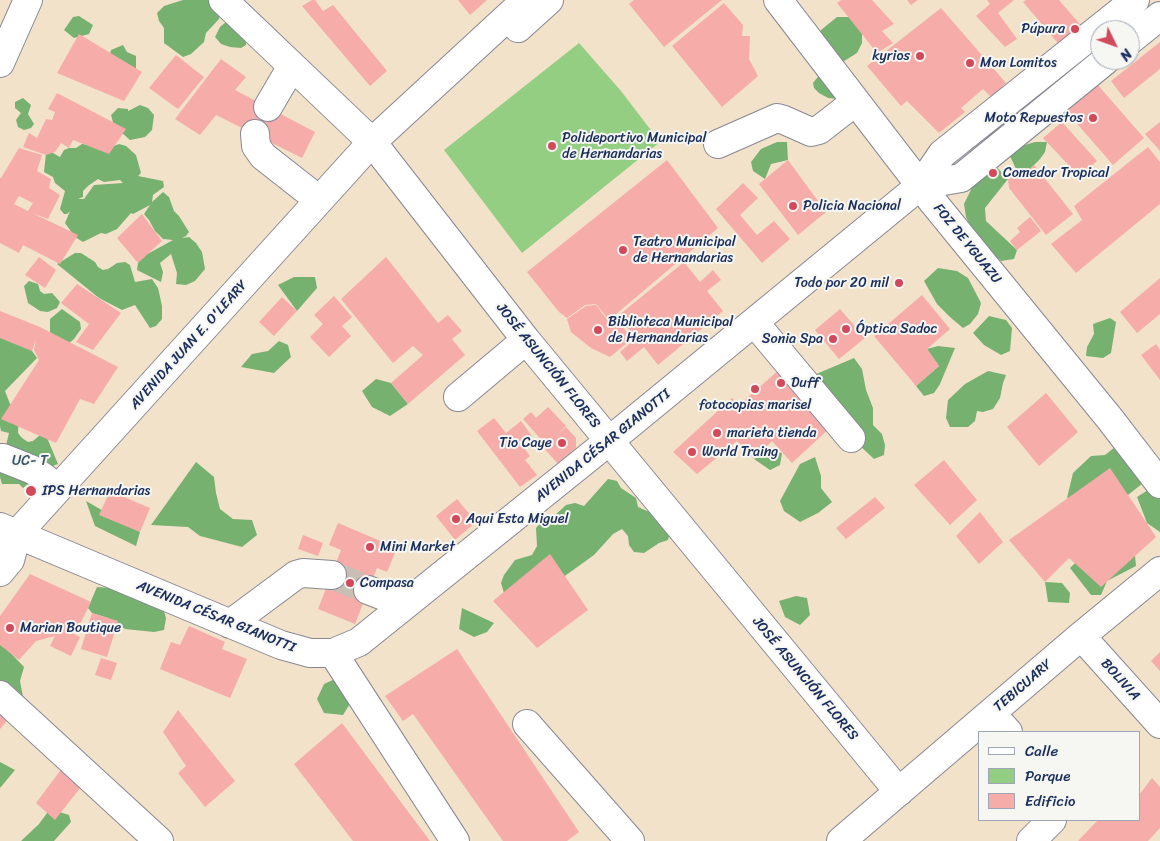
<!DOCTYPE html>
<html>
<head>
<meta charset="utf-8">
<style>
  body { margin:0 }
  #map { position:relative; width:1160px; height:841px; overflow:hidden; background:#f3e2ca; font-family:Sriracha,sans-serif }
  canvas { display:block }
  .legend { position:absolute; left:978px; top:731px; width:162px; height:90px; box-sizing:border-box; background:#f6f6f2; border:1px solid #9ea6b7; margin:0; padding:6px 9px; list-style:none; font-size:15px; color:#1b2f5e }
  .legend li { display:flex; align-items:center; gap:10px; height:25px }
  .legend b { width:25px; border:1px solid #9ea6b7 }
  .north { position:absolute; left:1090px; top:20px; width:50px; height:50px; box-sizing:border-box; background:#f6f6f2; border:1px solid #9ea6b7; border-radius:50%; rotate:132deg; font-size:14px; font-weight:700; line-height:20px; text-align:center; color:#1b2f5e }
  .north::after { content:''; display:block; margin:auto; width:18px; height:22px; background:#d1495b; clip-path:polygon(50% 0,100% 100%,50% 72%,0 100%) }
</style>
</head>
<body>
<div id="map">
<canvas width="1160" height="841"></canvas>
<ul class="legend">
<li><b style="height:6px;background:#fff"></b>Calle</li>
<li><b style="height:14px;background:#93ce82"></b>Parque</li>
<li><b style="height:14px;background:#f6aca8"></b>Edificio</li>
</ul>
<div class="north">N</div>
</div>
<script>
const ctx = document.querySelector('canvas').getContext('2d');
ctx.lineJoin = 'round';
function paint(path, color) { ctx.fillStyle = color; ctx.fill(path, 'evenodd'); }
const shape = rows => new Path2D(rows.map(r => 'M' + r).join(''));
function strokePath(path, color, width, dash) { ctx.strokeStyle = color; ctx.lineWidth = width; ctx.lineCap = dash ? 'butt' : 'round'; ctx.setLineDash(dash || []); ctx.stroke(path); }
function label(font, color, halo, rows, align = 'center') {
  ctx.font = font + ' Sriracha,sans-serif'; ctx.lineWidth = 4; ctx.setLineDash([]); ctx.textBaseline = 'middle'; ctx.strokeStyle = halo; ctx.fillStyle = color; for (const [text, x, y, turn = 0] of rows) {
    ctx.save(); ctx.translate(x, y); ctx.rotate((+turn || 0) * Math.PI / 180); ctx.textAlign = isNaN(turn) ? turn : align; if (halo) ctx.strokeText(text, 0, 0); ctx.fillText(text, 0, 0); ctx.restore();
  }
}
paint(shape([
  [579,43,621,91,660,142,522,253,444,150]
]), '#93ce82');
paint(shape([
  [183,0,211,0,221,12,219,19,206,33,204,42,191,54,183,57,164,43,164,28,159,21,157,13,164,6],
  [79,16,93,25,89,34,74,38,64,30,73,17],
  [837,17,851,17,862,30,862,43,857,53,841,63,819,43,821,30],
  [227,21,246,37,246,45,241,48,230,47,221,44,215,37,220,27],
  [123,45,127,52,136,56,136,69,108,61,111,50],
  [821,73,839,99,828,98,819,93,814,88,813,83],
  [23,98,31,105,28,114,34,124,31,128,24,130,18,127,16,120,21,113,15,108,15,102],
  [140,105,148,108,154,115,152,130,145,137,130,140,114,126,111,115,118,108,128,109,128,111],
  [777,142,787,142,788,160,771,164,765,179,753,171,751,162,761,149],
  [1035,142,1047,142,1045,152,1040,159,1027,172,1017,171,1010,156,1018,147],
  [82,144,111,147,119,144,126,146,136,155,141,173,138,176,163,181,164,187,153,195,152,202,163,192,169,197,174,211,179,216,189,232,186,236,182,238,189,237,196,243,202,252,205,269,195,281,186,285,176,284,177,273,171,254,160,263,163,272,161,282,137,270,138,263,142,257,173,240,163,239,155,231,149,220,144,214,150,205,133,214,131,213,117,229,106,234,101,233,83,242,75,237,65,223,70,211,67,214,64,214,60,209,65,191,55,183,53,177,44,172,46,153,53,153,60,157,64,150,69,148,76,148],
  [98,179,104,182,120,180,123,183,94,185,84,199,78,199,83,197,83,191,88,186],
  [987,157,1008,179,985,208,986,221,1017,250,1014,259,1001,261,977,239,966,217,964,204],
  [75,253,81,253,95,262,98,267,103,270,108,269,117,263,125,262,130,265,135,282,152,279,158,288,162,306,162,319,156,326,150,328,135,305,122,310,99,298,57,264],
  [938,268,957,271,968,278,981,303,978,314,970,324,963,328,950,317,937,304,924,281],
  [294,277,315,277,317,288,297,311,278,285],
  [29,281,38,284,40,291,44,294,52,293,60,302,57,308,48,312,40,311,28,303,24,286],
  [62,309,80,322,81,329,74,339,68,344,56,339,50,332,50,319],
  [989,316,1006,320,1012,328,1010,351,1001,355,984,345,973,333],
  [1110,318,1116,322,1111,353,1103,358,1086,356,1087,347,1094,334,1093,324],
  [0,326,23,338,37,358,5,391,10,404,19,411,18,433,22,438,28,442,33,441,40,435,44,435,48,440,58,464,47,468,23,488,19,484,2,484,0,477,0,470,9,433,1,431,0,426],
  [279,341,288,345,291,357,274,373,241,367,252,354,268,351],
  [938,346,955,348,940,384,934,393,924,396,916,386,939,366,927,349],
  [854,358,862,369,866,390,873,408,873,425,882,434,885,445,884,455,874,459,858,444,814,375],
  [988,371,1006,375,1003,383,1000,398,993,409,983,412,977,411,975,421,968,427,950,427,946,418,948,400,965,384],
  [376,379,391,383,408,404,390,416,372,407,362,391],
  [1115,447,1143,483,1128,495,1115,486,1085,497,1067,498,1073,473,1091,456,1105,455],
  [772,451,782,453,780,465,770,470,754,459],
  [815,457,821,476,821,488,832,502,818,513,800,522,784,511,780,501,800,464],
  [196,462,214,477,216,493,220,509,233,519,252,520,257,535,242,547,200,536,188,527,151,525],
  [608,479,617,481,621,488,636,498,638,507,647,511,665,515,670,533,668,540,659,543,644,553,634,552,629,545,628,536,622,529,613,534,594,555,562,578,504,593,501,583,504,575,515,560,532,555,537,546,536,528,543,520,553,517,566,505,575,503,584,506],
  [1148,490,1160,491,1160,532,1147,523,1137,497],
  [86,501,140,532,136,546,95,526],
  [1127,548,1135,556,1136,566,1107,581,1101,595,1091,595,1070,568,1085,553],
  [1045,582,1062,583,1070,593,1069,603,1048,602],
  [97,587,110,588,161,601,166,618,164,630,154,632,125,629,108,618,92,613,88,608],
  [796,596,807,598,810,615,800,625,785,617,779,601],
  [462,608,494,623,487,632,474,637,459,629],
  [0,642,24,667,20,681,24,702,0,709],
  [335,679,351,702,343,715,324,713,317,699,324,684],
  [0,762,15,770,0,788],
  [50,809,69,815,71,822,54,841,21,841,39,824]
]), '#76b170');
paint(shape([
  [312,0,315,0,323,11,333,5,387,71,370,86,302,6],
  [458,0,487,0,470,15],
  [634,0,722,0,664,47,629,4],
  [841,0,872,0,894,24,882,31,893,43,877,53,837,3],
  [907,0,918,0,911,5],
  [987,0,1014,0,998,13,1017,39,1005,47,976,16,990,4],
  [1026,0,1059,0,1084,29,1062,48,1023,2],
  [724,3,743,25,742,36,750,36,749,59,758,76,722,107,672,46],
  [941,8,1006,83,991,97,983,89,961,108,965,112,939,133,907,101,901,106,867,66],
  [79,34,142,72,124,101,57,73],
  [1160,42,1160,69,1124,98,1111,81],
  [176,55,204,77,178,109,149,88],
  [221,59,246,77,235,90,315,132,302,158,216,115,200,135,175,119],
  [1097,84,1144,138,1113,165,1066,111],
  [57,93,126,129,109,154,73,140,69,148,61,143,55,152,46,155,23,147,29,133,37,138,46,119,52,120,55,112,48,109],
  [1062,122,1097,161,1079,176,1043,138],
  [1160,122,1160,151,1145,134],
  [1148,147,1160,162,1160,204,1076,273,1051,244,1082,220,1074,206],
  [19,148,42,155,37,171,51,179,49,188,60,195,48,219,32,213,78,235,60,264,23,245,19,253,0,243,0,178,1,178],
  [19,196,33,203,28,211,14,204],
  [667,160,718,228,609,320,596,304,585,305,567,318,559,312,527,272],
  [788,160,826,212,798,235,759,184],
  [1034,165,1073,214,1046,235,1009,188,1008,179,1027,172],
  [743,183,758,198,740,215,757,235,774,221,790,239,762,263,716,209],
  [142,214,162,241,138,263,117,238],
  [1030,217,1041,231,1017,250,1010,241,1020,232,1017,228],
  [39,257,56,270,45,288,25,275],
  [386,257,438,323,448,315,462,331,452,339,465,355,408,404,391,383,423,355,413,346,393,363,341,299],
  [684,262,700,282,713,270,721,280,707,291,723,311,658,365,644,347,627,361,620,352,636,338,618,316],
  [1160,278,1160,314,1137,333,1120,312],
  [77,284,121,313,93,350,76,342,89,324,61,303],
  [922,295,950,329,927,349,939,366,916,386,874,336],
  [334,296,352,317,342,326,351,336,329,357,310,337,323,324,314,315],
  [282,297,297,311,274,336,259,322],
  [596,305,609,322,615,317,632,339,610,357,591,348,571,332,567,319,586,306],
  [840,309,865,338,839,359,815,330],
  [0,311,40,327,118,367,94,404,80,399,56,443,1,419,39,360,34,350,36,339,32,351,0,338],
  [1156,344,1160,350,1160,380,1141,355],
  [780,369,832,426,792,463,772,441,754,459,737,441,697,474,673,452,732,398,739,405],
  [1046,393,1078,432,1039,466,1007,427],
  [548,407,566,426,555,437,566,427,576,438,576,448,558,464,543,447,546,445,523,419,531,412,536,418],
  [494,418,506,433,521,421,532,436,521,444,530,456,525,460,537,475,520,487,477,431],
  [944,460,977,500,950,525,914,485],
  [1110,468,1156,537,1101,587,1069,558,1045,582,1009,540],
  [110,491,150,508,140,532,99,515],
  [875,497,885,508,846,539,836,528],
  [457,499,476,522,455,540,436,516],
  [980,512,1003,542,979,564,956,536],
  [338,523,397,548,387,572,377,568,355,624,318,609,341,550,329,545],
  [303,535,323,543,318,556,298,549],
  [550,554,588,610,537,648,493,601],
  [30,574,91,602,77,630,70,632,80,637,71,656,50,646,55,636,36,641,19,660,0,645,0,616],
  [92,613,118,621,107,657,81,649],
  [189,626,225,642,222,649,247,659,230,698,160,669,171,642,180,645],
  [457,649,579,832,567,841,503,841,413,714,403,721,385,696],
  [1160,652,1160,671,1151,661],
  [101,658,117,663,111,680,95,675],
  [0,709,10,717,0,729],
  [178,710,235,781,205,807,178,773,186,766,163,732],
  [342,723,430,841,353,841,294,764],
  [63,767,84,783,55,820,36,803],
  [1152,778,1160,787,1160,828,1148,841,1078,841,1098,820,1139,820,1139,795]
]), '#f6aca8');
strokePath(shape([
  [332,575,368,590]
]), '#c8beb4', 28, [28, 14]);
const minor = shape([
  [223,0,372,142,526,340,899,792],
  [778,0,933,202,1110,419,1160,484],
  [518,28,549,0],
  [1130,40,1160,16],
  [0,63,28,0],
  [268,107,292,66],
  [255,134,256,146,263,156,319,200],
  [718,144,777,118,784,120,811,132,819,130,855,102],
  [921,185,961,178,1106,60],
  [754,322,851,438],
  [458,397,526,340],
  [0,458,3,458,33,470,46,479,56,491],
  [0,527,281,645,310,653,333,653,359,642,609,441,921,185,942,154,1135,0],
  [1,541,17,534,372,142,526,0],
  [0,572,10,560,17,534],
  [368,590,404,604],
  [230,624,296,575,303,573,332,575],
  [1081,636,1160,724],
  [333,653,455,841],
  [0,695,159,841],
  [991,713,1008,732],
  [527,724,630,841],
  [841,841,1081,636,1160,571],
  [1031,841,1052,820]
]);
strokePath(minor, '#878894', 30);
strokePath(minor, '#fff', 28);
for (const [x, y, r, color] of [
  [1075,29,5,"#d1495b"],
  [920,56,5,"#d1495b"],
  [970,63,5,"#d1495b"],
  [1093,118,5,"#d1495b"],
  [552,146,5,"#d1495b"],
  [993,173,5,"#d1495b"],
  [793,206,5,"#d1495b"],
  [623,250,5,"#d1495b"],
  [899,283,5,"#d1495b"],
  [846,329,5,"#d1495b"],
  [598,330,5,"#d1495b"],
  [833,339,5,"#d1495b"],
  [781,383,5,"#d1495b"],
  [755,389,5,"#d1495b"],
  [717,433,5,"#d1495b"],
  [562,443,5,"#d1495b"],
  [692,452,5,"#d1495b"],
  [31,491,6,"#d1495b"],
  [456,519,5,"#d1495b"],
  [370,547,5,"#d1495b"],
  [350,583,5,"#d1495b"],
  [10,628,5,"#d1495b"]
]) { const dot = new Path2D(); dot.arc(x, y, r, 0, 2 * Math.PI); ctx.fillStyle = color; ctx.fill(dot); strokePath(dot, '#f6f6f2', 2); }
label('14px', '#1b2f5e', '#f6f6f2', [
  ["Púpura",1065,29,"right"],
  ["kyrios",910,56,"right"],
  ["Mon Lomitos",980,63],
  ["Moto Repuestos",1083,118,"right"],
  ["Polideportivo Municipal",562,138],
  ["de Hernandarias",562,154],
  ["Comedor Tropical",1003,173],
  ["Policia Nacional",803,206],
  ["Teatro Municipal",633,242],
  ["de Hernandarias",633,258],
  ["Todo por 20 mil",889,283,"right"],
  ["Biblioteca Municipal",608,322],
  ["de Hernandarias",608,338],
  ["Óptica Sadoc",856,329],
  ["Sonia Spa",823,339,"right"],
  ["Duff",791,383],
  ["fotocopias marisel",755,405,"center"],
  ["marieta tienda",727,433],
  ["Tio Caye",552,443,"right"],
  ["World Traing",702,452],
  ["IPS Hernandarias",42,491],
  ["Aqui Esta Miguel",466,519],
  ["Mini Market",380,547],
  ["Compasa",360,583],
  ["Marian Boutique",20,628]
], 'left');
label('14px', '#1b2f5e', '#f6f6f2', [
  ["FOZ DE YGUAZU",967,244,51],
  ["AVENIDA JUAN E. O'LEARY",189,345,-48],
  ["JOSÉ ASUNCIÓN FLORES",548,366,51],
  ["AVENIDA CÉSAR GIANOTTI",603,446,-39],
  ["AVENIDA CÉSAR GIANOTTI",216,617,22],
  ["JOSÉ ASUNCIÓN FLORES",805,679,50],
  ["BOLIVIA",1120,680,48],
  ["TEBICUARY",1023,686,-41]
]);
label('14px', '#395767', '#f6f6f2', [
  ["UC- T",30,461]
]);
</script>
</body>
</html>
